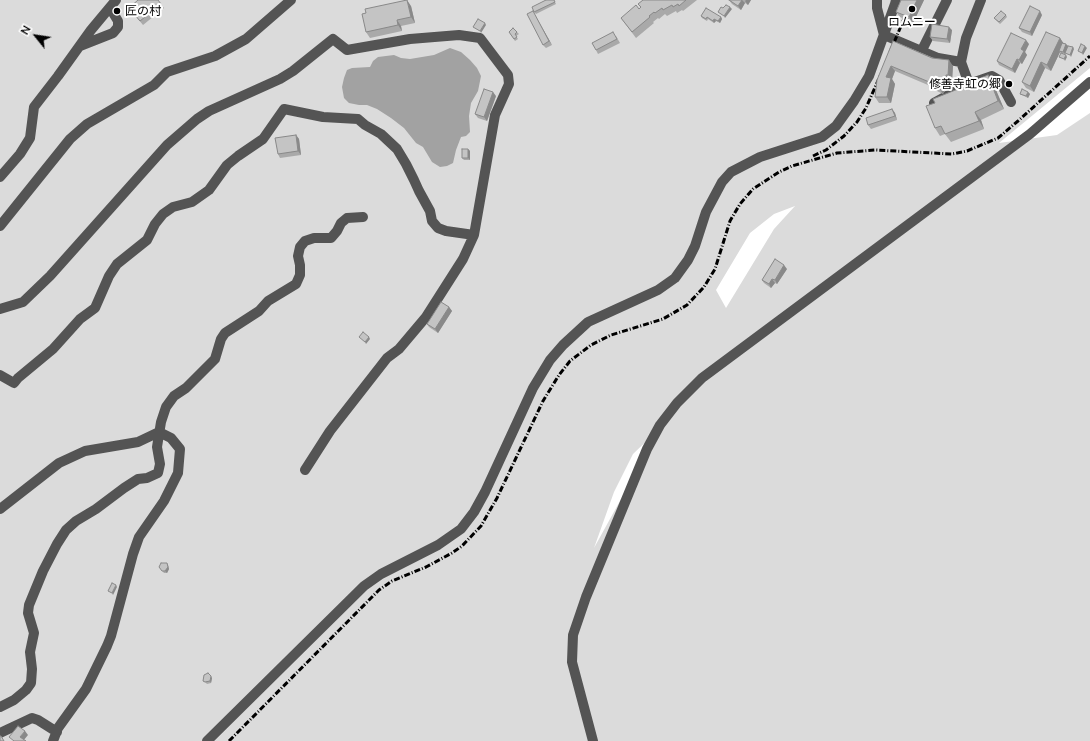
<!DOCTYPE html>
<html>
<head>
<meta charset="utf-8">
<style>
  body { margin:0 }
  #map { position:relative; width:1090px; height:741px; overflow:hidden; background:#fff; font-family:Mulish,sans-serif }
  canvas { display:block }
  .north { position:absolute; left:16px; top:16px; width:40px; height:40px; -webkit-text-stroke:3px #fff; paint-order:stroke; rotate:300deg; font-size:11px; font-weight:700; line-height:16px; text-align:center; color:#000 }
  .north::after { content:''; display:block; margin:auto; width:14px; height:18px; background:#000; clip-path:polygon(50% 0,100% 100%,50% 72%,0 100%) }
</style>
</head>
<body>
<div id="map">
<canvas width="1090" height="741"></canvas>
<div class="north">N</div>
</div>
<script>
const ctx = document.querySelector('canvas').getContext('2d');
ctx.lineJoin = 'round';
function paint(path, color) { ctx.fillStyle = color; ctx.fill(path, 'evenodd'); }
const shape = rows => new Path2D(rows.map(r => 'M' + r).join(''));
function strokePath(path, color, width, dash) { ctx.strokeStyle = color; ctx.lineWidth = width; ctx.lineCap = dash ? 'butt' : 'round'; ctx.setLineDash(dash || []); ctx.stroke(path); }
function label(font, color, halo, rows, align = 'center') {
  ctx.font = font + ' Mulish,"Noto Sans JP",sans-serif'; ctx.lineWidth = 4; ctx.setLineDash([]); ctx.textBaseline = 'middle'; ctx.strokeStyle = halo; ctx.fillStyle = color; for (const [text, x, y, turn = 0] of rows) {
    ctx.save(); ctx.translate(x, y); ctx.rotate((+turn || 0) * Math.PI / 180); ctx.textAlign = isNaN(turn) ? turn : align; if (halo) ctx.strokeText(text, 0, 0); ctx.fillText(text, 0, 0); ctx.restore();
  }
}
paint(shape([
  [0,0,1090,0,1090,68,999,143,1057,135,1090,113,1090,741,0,741],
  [795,206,774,229,726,308,716,290,750,233,774,214],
  [659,429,659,430,594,548,614,492,633,454]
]), '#dbdbdb');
paint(shape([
  [450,48,461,52,470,60,477,68,481,76,478,91,471,103,469,116,470,132,466,136,461,137,456,150,453,163,447,166,440,167,432,162,423,147,416,143,404,128,391,118,377,109,367,105,359,105,349,103,344,98,342,87,344,78,347,70,352,68,370,67,373,61,378,57,394,55,401,58,410,59,434,55]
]), '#a2a2a2');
strokePath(shape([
  [877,0,877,8,884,35],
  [884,35,938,58,961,62],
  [80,46,113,33,118,27,118,21,110,8],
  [921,52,947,0],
  [969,84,961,62,966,38,981,0],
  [934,103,969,84,992,76,999,80,1011,102],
  [0,177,20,154,30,138,34,107,58,76,91,30,116,0],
  [0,226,70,139,87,124,154,85,167,72,215,56,246,39,291,0],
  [0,309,23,302,50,276,167,145,197,119,209,111,280,79,293,71,333,39,347,50,410,39,459,35,480,38,508,75,509,84,495,115,474,235,463,259,426,317,399,349,387,358,330,431,305,470],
  [0,375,14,383,18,378,53,349,80,319,95,308,109,276,117,264,147,240,155,224,163,214,173,207,192,202,209,190,227,165,238,156,263,139,284,109,323,117,358,119,365,125,381,134,397,149,406,164,414,180,419,191,430,211,432,221,438,228,446,231,474,235],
  [0,509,59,463,85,451,138,442,159,432,171,438,180,449,178,473,164,501,139,537,133,554,111,636,107,646,86,689,58,728,53,741],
  [0,707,14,700,26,690,31,683,32,669,30,652,34,633,28,613,29,605,43,571,57,544,66,530,76,521,96,509,124,488,138,479,147,478,158,473,160,464,157,447,161,422,166,407,174,396,186,388,215,359,221,339,225,333,259,311,268,301,296,284,300,275,300,265,298,256,300,247,305,241,314,238,331,238,337,231,341,223,347,218,363,217],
  [0,733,32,718,38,720,57,732],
  [207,741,364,586,381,574,438,545,461,529,474,512,485,492,533,388,550,360,563,345,588,322,658,290,675,278,688,260,695,246,706,212,722,182,731,172,760,157,822,137,836,126,854,101,869,76,895,4,896,0],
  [593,741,572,662,573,635,586,597,647,449,660,425,677,403,702,378,1030,134,1090,82]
]), '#545454', 10);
strokePath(shape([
  [890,52,912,0],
  [813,156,826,150,844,136,857,122,866,108,880,76],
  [229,741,379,590,392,581,426,567,452,553,462,546,481,526,497,498,543,401,559,375,570,361,591,345,611,335,663,319,687,305,704,287,715,269,730,221,740,204,753,189,779,172,792,166,837,153,875,150,952,154,967,151,998,138,1018,121,1090,56]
]), '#000', 3, [6, 2, 1, 2]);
paint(shape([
  [158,0,164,8,143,25,129,8],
  [554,0,556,4,536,14,534,12],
  [643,0,697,0,683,11,682,10,677,13,676,11,667,16,665,14,659,19,658,18,653,22,654,23,636,38,621,18,641,8,638,4],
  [729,0,751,0,748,5,745,3,741,10,732,4],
  [901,0,924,0,913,23,900,17,896,12],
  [411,6,415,23,401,26,402,31,370,38,366,32],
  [535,15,552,45,546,48,543,45],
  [1006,15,1007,17,1000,24,994,18],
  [1042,15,1032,36,1022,32,1019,28],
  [701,16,721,17,722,19,720,23,716,21,714,23,708,19,707,21,702,18],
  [513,28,519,34,516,36,518,39,515,41,509,32],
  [952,30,950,43,933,41,930,37],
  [616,36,620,43,598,54,596,50],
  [1060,38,1063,43,1068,46,1065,54,1061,53,1060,52,1051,71,1045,68,1034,92,1026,88,1022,82],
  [893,41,953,66,952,81,950,81,950,85,947,85,943,94,937,91,935,88,895,71,892,79,895,84,891,103,879,103,875,97],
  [1029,44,1025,52,1027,55,1022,64,1020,63,1015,73,999,65,997,61],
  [988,75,993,83,1004,109,981,120,984,129,951,142,945,134,940,136,935,128,935,103],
  [1028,92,1030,94,1028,98,1020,94],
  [496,96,487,121,478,118,475,114],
  [892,109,895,113,897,120,871,129,868,125],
  [296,135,299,139,301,155,280,158,278,154],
  [468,149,470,151,470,160,464,160,462,158],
  [787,269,777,284,775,283,771,288,764,283,762,280],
  [449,307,452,311,438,333,429,327,427,324],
  [168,565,169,569,167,573,164,573,159,567],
  [212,678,211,683,207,684,205,682,203,681]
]), '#a9a9a9');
paint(shape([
  [407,0,411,6,415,23,411,17],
  [742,0,745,3,741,10,738,6],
  [746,0,751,0,748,5,745,1],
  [917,0,924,0,913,23,909,17],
  [730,7,732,9,725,18,724,16],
  [533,11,535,15,552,45,549,41],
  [1040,11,1042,15,1032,36,1030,32],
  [721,17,722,19,720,23,718,21],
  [714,19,716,21,714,23,713,21],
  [397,20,401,26,402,31,398,25],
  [485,23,486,25,481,33,480,31],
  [949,27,952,30,950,43,947,39],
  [1060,38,1064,44,1059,51,1060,52,1051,71,1047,65],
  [1026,40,1029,44,1025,52,1027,55,1022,64,1019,60,1021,49],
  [1066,44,1068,46,1065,54,1063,52],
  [1085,46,1087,48,1083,55,1082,53],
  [1073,47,1074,49,1071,57,1070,55],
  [1066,55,1067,57,1065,61,1064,59],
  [1017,59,1020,63,1015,73,1012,69],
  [949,60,953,66,952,81,948,75],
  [1041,62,1045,68,1034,92,1030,86],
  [891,66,895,71,892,79,895,84,891,103,887,97,886,77],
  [946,75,950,81,950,85,946,79],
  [988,75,993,83,1004,109,998,101],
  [943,79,947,85,943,94,939,88],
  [493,92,496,96,487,121,484,117],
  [1028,92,1030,94,1028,98,1026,96],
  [892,109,895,113,897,120,895,116],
  [975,112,981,120,984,129,979,121],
  [296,135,299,139,301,155,298,151],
  [468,149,470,151,470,160,468,158],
  [784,265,787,269,777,284,775,280],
  [772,279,775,283,771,288,769,284],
  [449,307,452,311,438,333,435,329],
  [369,337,370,339,366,344,365,342],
  [167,563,169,569,167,573,165,571],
  [116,585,117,587,113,595,112,593],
  [211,676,212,678,211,683,210,681],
  [25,731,28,735,23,741,20,737]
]), '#898989');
const building = shape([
  [138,0,158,0,161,4,140,21,129,8,138,0],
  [407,0,411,17,397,20,398,25,366,32,362,14,366,13,365,9,407,0],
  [546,0,554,0,555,2,534,12,532,7,546,0],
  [643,0,686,0,679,6,678,4,673,7,672,5,663,10,662,8,655,13,654,12,649,16,650,17,632,32,621,18,636,5,639,9,641,7,638,4,643,0],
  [729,0,742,0,738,6,729,0],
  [901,0,917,0,909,17,896,12,901,0],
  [726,5,730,7,724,16,718,12,721,7,723,8,726,5],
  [1030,6,1040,11,1030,32,1019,28,1030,6],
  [706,8,721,17,718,21,714,19,713,21,707,17,706,19,701,16,706,8],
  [533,11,549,41,543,45,527,14,533,11],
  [1001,11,1006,15,999,22,994,18,1001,11],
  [478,19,485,23,480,31,473,27,478,19],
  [932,24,949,27,947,39,930,37,932,24],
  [513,28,517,32,515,34,517,37,514,39,509,32,513,28],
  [613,32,617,39,596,50,592,43,613,32],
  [1046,32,1060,38,1047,65,1041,62,1030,86,1022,82,1046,32],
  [1011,33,1026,40,1021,49,1024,51,1019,60,1017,59,1012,69,997,61,1011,33],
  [893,41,932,58,949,60,948,75,946,75,946,79,943,79,939,88,933,86,934,84,891,66,886,77,891,78,887,97,875,97,877,80,893,41],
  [1062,43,1066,44,1063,52,1059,51,1062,43],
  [1081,44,1085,46,1082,53,1078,51,1081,44],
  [1068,46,1073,47,1070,55,1065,53,1068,46],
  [1061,53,1066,55,1064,59,1059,57,1061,53],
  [988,75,998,101,975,112,979,121,945,134,941,126,935,128,926,106,935,103,933,99,968,85,967,84,988,75],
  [484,89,493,92,484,117,475,114,484,89],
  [1022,89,1028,92,1026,96,1020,94,1022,89],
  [892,109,895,116,868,125,866,118,892,109],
  [296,135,298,151,278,154,275,138,296,135],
  [462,149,468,149,468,158,462,158,462,149],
  [775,259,784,265,775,280,772,279,769,284,762,280,775,259],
  [441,302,449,307,435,329,427,324,441,302],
  [363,332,369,337,365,342,359,337,363,332],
  [161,563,167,563,168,567,165,571,162,571,159,567,161,563],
  [112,583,116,585,112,593,108,591,112,583],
  [208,673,211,676,210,681,205,682,203,681,204,675,208,673],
  [18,726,25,731,20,737,26,741,14,741,9,737,18,726],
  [0,736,1,736,4,741,0,741,0,736]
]);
paint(building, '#c4c4c4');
strokePath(building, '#898989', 1);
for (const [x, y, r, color] of [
  [912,9,4,"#000"],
  [117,11,4,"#000"],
  [1009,84,4,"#000"]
]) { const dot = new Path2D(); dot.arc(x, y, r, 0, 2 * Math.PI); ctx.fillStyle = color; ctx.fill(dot); strokePath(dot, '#fff', 1.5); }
label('12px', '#000', '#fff', [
  ["匠の村",125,11],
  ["ロムニー",912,22,"center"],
  ["修善寺虹の郷",1001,84,"right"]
], 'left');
</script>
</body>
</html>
